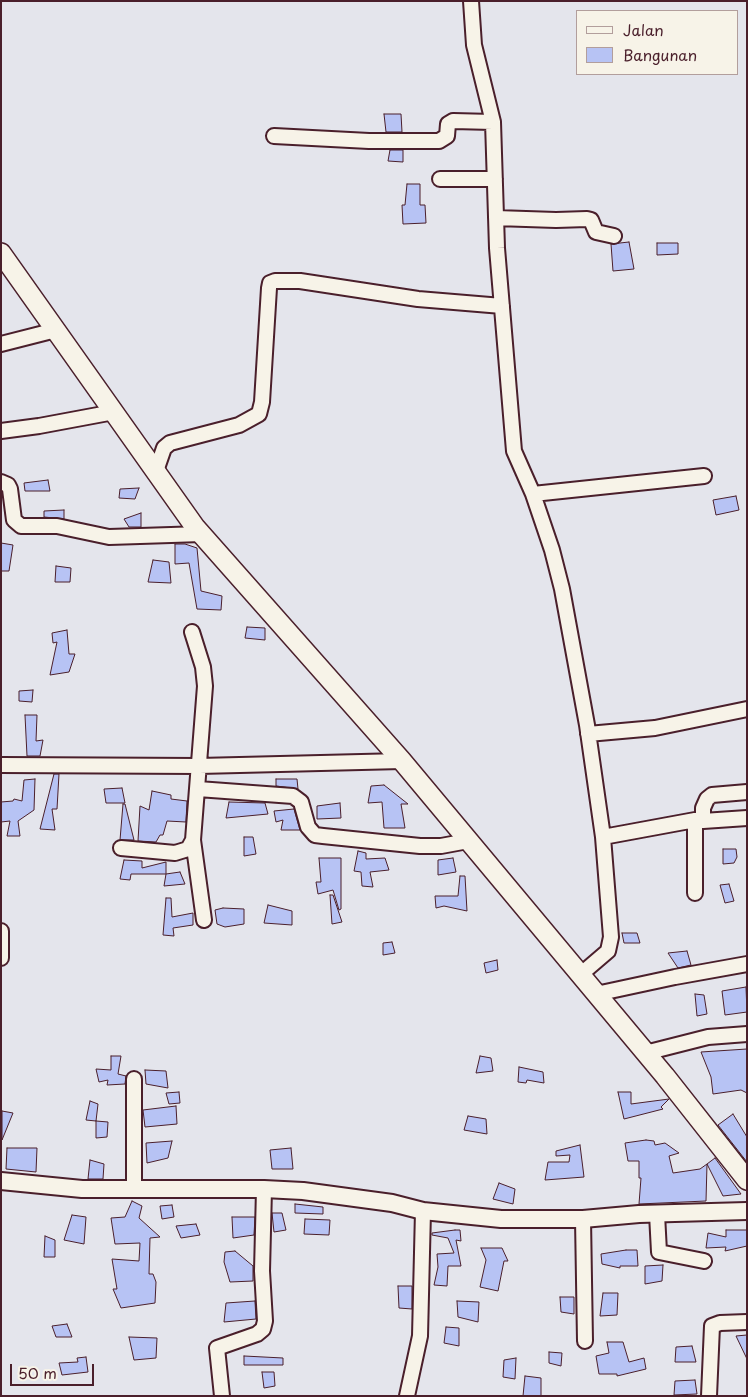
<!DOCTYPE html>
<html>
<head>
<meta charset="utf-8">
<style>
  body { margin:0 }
  #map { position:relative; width:748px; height:1397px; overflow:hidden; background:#e4e5ec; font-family:"Playpen Sans",sans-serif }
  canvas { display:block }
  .frame { position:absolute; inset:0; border:2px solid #4a1f2b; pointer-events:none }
  .legend { position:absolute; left:576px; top:10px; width:162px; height:65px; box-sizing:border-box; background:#f7f3e8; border:1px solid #b29e9c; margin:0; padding:6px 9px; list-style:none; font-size:15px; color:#4a1f2b }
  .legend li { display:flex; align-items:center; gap:10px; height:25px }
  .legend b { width:25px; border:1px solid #b29e9c }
  .scale { position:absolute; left:10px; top:1364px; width:84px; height:22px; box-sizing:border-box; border:2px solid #4a1f2b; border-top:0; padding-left:6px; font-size:15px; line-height:18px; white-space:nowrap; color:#4a1f2b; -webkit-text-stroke:4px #f7f3e8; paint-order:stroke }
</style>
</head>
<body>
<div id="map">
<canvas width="748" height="1397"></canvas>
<div class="frame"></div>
<ul class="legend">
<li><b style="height:6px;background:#f7f3e8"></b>Jalan</li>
<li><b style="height:14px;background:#b7c3f4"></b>Bangunan</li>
</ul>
<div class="scale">50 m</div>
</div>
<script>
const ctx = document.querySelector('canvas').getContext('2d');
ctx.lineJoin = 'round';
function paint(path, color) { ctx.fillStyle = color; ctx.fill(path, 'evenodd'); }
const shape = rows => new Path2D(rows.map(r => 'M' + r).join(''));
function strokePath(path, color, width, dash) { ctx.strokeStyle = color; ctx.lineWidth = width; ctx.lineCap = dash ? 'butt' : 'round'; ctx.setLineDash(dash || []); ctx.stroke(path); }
const building = shape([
  [384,114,401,114,402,132,386,132,384,114],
  [390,150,403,150,403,162,388,161,390,150],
  [407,184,420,184,420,205,425,205,426,223,403,224,402,205,405,205,407,184],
  [629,242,634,269,613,271,611,244,629,242],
  [657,243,678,243,678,254,657,255,657,243],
  [48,480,50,491,25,491,24,483,48,480],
  [139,488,135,499,119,498,120,489,139,488],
  [736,496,739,510,716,515,713,500,736,496],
  [64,510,64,519,44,517,44,511,64,510],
  [141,513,141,527,129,527,124,519,141,513],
  [1,543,13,545,9,571,1,571,1,543],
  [175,544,185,544,197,548,201,591,222,596,221,610,197,609,189,563,175,564,175,544],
  [153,560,169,562,171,583,148,582,153,560],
  [56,566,71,568,70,582,55,582,56,566],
  [247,627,265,628,265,640,245,638,247,627],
  [67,630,69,654,75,654,69,672,50,675,57,642,53,643,52,633,67,630],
  [33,690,32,702,19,701,19,691,33,690],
  [25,715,37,715,36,741,43,740,40,756,27,756,25,715],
  [54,774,59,774,57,809,52,809,55,830,40,829,54,774],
  [35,779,34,810,18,821,20,836,7,836,10,821,1,822,1,802,13,801,14,799,22,801,24,780,35,779],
  [276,779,297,779,298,789,276,786,276,779],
  [384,785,408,804,401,804,405,828,384,828,382,802,368,803,371,786,384,785],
  [122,788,125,803,106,803,104,789,122,788],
  [152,791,171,795,171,799,187,801,186,822,167,821,163,835,160,835,156,842,138,841,140,806,149,810,152,791],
  [229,802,265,803,268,814,226,818,229,802],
  [340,803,341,818,317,819,317,806,340,803],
  [123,804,125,804,134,840,120,840,123,804],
  [294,809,300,830,281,830,283,820,276,822,274,811,294,809],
  [244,837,253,837,256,854,244,856,244,837],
  [723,849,736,849,737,857,734,863,723,864,723,849],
  [358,851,366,853,366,859,385,858,389,870,370,872,373,887,362,886,361,872,354,871,358,851],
  [319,858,341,858,341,909,339,910,333,890,318,894,316,882,321,882,319,858],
  [453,858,456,872,438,875,438,860,453,858],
  [124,860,142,861,142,868,166,862,166,874,131,874,130,880,120,879,124,860],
  [180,872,185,884,164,886,166,874,180,872],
  [460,876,465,876,467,911,444,906,436,908,435,896,458,896,460,876],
  [729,884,734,901,725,903,720,885,729,884],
  [330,895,333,895,342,922,332,924,330,895],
  [166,898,171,898,172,917,193,913,193,925,173,928,174,936,163,935,166,898],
  [268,905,292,911,292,925,264,923,268,905],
  [223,908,244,909,244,924,225,927,217,924,215,910,223,908],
  [622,933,637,933,640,943,624,943,622,933],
  [392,942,395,953,383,955,383,943,392,942],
  [687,951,691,965,678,968,668,953,687,951],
  [497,960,498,970,486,973,484,963,497,960],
  [746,987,747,1012,725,1015,722,991,746,987],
  [695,994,704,995,707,1014,697,1016,695,994],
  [747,1049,747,1093,741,1090,713,1094,711,1077,701,1052,747,1049],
  [111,1056,121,1056,118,1074,126,1076,125,1084,107,1085,108,1080,99,1082,96,1069,111,1070,111,1056],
  [480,1056,491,1058,493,1071,476,1073,480,1056],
  [519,1067,543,1072,544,1083,527,1080,526,1083,518,1082,519,1067],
  [145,1070,166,1071,168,1088,146,1084,145,1070],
  [179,1092,180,1103,169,1104,166,1093,179,1092],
  [618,1092,631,1092,631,1104,669,1099,661,1107,663,1109,624,1119,618,1092],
  [90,1101,98,1104,96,1121,86,1120,90,1101],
  [176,1106,177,1124,145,1127,143,1110,176,1106],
  [2,1111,13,1113,2,1140,2,1111],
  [733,1114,747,1137,747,1162,718,1125,733,1114],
  [468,1116,486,1119,487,1134,464,1130,468,1116],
  [96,1121,108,1122,107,1137,96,1138,96,1121],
  [646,1140,654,1141,655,1145,665,1143,679,1153,669,1156,673,1173,700,1169,707,1164,706,1201,639,1204,641,1178,639,1178,639,1161,628,1161,625,1143,646,1140],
  [172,1141,168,1158,147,1163,146,1143,172,1141],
  [580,1145,584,1177,545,1180,548,1162,569,1162,570,1155,556,1156,556,1151,580,1145],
  [7,1148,37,1148,36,1172,6,1169,7,1148],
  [291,1148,293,1169,272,1169,270,1150,291,1148],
  [715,1158,741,1194,723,1196,707,1164,715,1158],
  [90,1160,104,1164,103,1179,88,1179,90,1160],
  [499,1183,515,1189,513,1204,493,1199,499,1183],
  [132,1201,142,1206,139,1218,160,1237,150,1238,149,1274,153,1274,156,1282,155,1303,121,1308,113,1289,117,1289,112,1259,139,1261,140,1243,115,1244,111,1218,125,1217,132,1201],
  [295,1204,323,1207,323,1214,295,1213,295,1204],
  [172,1205,174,1217,162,1219,160,1206,172,1205],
  [272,1213,282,1213,286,1230,274,1232,272,1213],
  [72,1215,86,1217,84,1244,64,1240,72,1215],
  [232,1217,255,1217,254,1235,233,1238,232,1217],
  [305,1219,330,1220,329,1235,304,1234,305,1219],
  [196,1224,200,1235,181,1238,176,1226,196,1224],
  [455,1230,460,1230,461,1241,456,1240,461,1266,448,1266,447,1286,434,1285,438,1267,437,1254,454,1253,448,1238,432,1235,432,1233,455,1230],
  [726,1230,747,1230,747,1246,725,1251,726,1247,706,1248,708,1233,726,1237,726,1230],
  [45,1236,55,1240,55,1257,44,1257,45,1236],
  [481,1248,502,1248,508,1261,504,1261,498,1291,480,1287,486,1260,481,1248],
  [626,1250,637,1250,638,1266,620,1266,620,1268,602,1264,601,1254,626,1250],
  [235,1251,253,1266,253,1281,230,1282,224,1262,225,1252,235,1251],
  [663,1265,662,1281,645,1284,645,1266,663,1265],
  [398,1286,412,1286,412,1309,399,1308,398,1286],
  [603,1293,618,1293,617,1315,600,1316,603,1293],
  [560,1297,574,1297,574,1314,561,1312,560,1297],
  [255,1301,256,1319,224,1322,226,1303,255,1301],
  [457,1301,479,1302,478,1322,458,1317,457,1301],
  [67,1324,72,1337,56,1337,52,1326,67,1324],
  [446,1327,459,1328,459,1346,444,1343,446,1327],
  [747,1335,747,1359,736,1336,747,1335],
  [129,1337,157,1338,156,1358,134,1360,129,1337],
  [607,1342,623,1342,629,1362,644,1358,646,1369,617,1376,617,1374,599,1374,596,1356,609,1353,607,1342],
  [692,1346,696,1362,675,1362,676,1347,692,1346],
  [549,1352,562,1353,561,1366,549,1363,549,1352],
  [244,1356,283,1358,283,1365,244,1365,244,1356],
  [86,1357,88,1372,62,1375,59,1363,78,1362,77,1358,86,1357],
  [516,1358,515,1379,503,1377,504,1360,516,1358],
  [262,1372,274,1372,275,1386,264,1388,262,1372],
  [525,1376,541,1378,541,1396,523,1396,525,1376],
  [695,1380,697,1394,674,1395,675,1381,695,1380]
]);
paint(building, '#b7c3f4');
strokePath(building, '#4a1f2b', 1);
const minor = shape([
  [471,1,474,45,493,122,497,248,514,451,533,494,552,550,562,589,587,725,603,837,611,937,608,951,580,975],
  [274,136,369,141,439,141,447,136,448,124,453,121,493,122],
  [440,179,495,179],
  [496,218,556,220,587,219,591,220,596,232,614,236],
  [1,344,56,330],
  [1,431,39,426,114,412],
  [156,471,164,448,170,443,239,425,259,414,262,402,269,288,270,283,275,281,300,281,418,299,502,306],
  [1,482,8,485,10,489,14,520,21,526,57,526,109,537,202,534],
  [533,494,704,476],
  [588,734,655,728,747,709],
  [1,765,199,766,402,761],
  [198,789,293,796,301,802,308,827,315,835,323,836,420,846,441,846,468,841],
  [695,820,695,893],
  [703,821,747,818],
  [603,837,695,820,703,821,703,808,707,799,712,795,747,792],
  [193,840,204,920],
  [121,848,175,853,188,849,193,840,205,686,203,667,192,632],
  [1,931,1,958],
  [596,994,675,977,747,964],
  [645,1053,708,1037,747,1034],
  [134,1190,134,1079],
  [657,1214,659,1252,704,1261],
  [583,1219,585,1341],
  [222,1396,217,1348,257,1334,263,1329,265,1321,262,1271,264,1189],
  [407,1396,420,1336,423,1211],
  [709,1396,712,1326,720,1323,747,1322]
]);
const tertiary = shape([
  [1,1181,82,1189,264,1189,303,1191,392,1203,423,1211,501,1219,583,1219,639,1214,747,1211]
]);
const secondary = shape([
  [1,253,195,527,402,761,665,1076,747,1180]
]);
strokePath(minor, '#4a1f2b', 18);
strokePath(tertiary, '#4a1f2b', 20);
strokePath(secondary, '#4a1f2b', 22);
strokePath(minor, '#f7f3e8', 14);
strokePath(tertiary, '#f7f3e8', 16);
strokePath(secondary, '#f7f3e8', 19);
</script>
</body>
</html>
